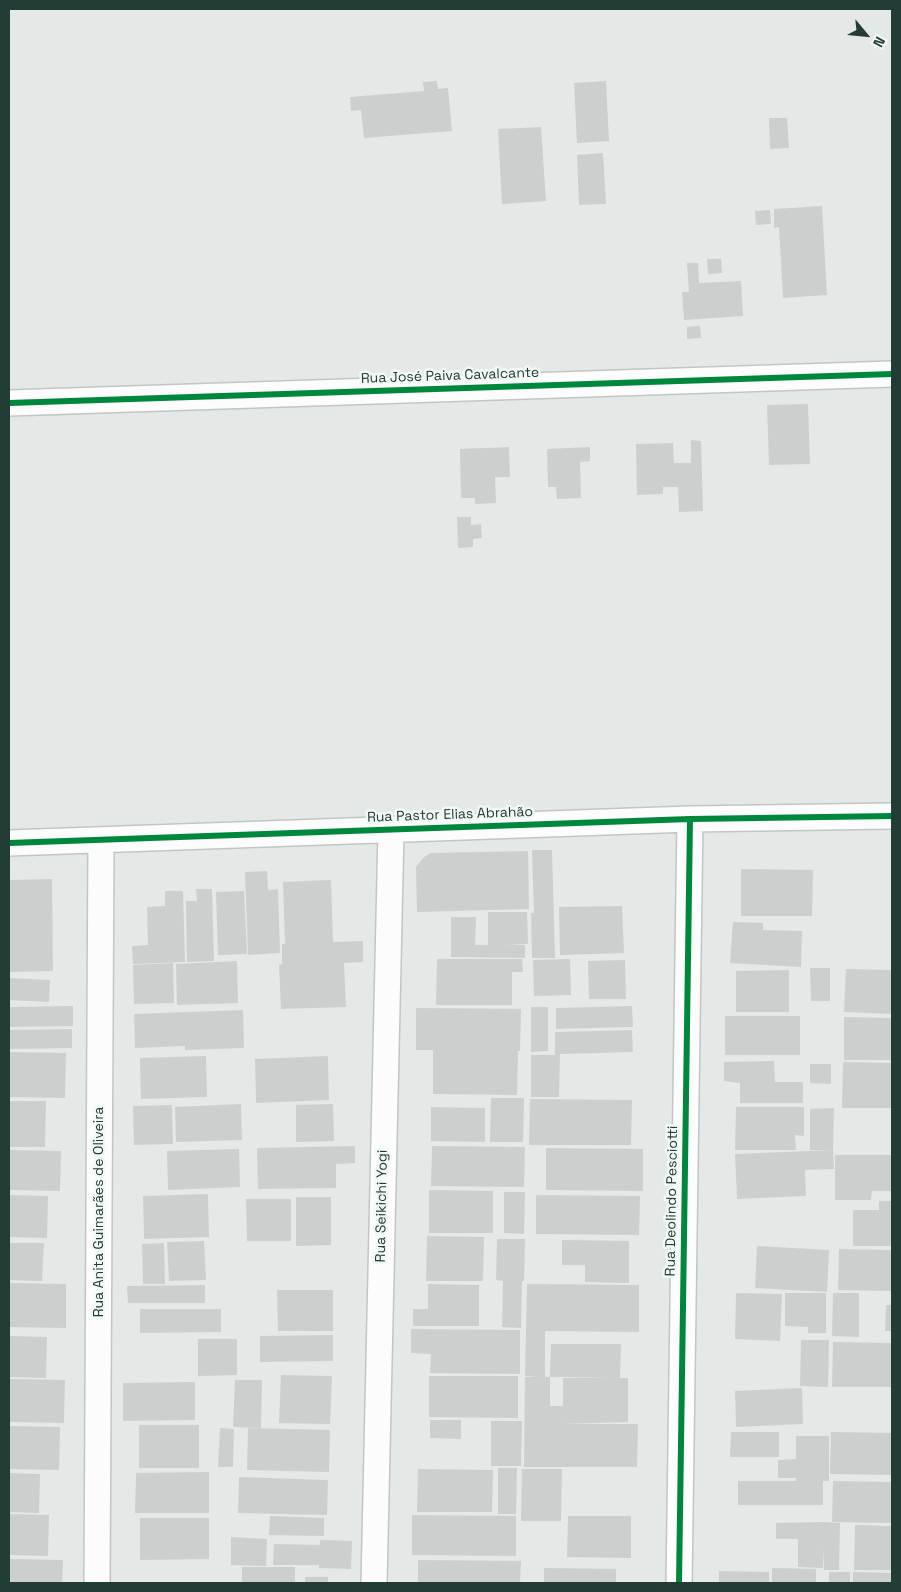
<!DOCTYPE html>
<html>
<head>
<meta charset="utf-8">
<style>
  body { margin:0 }
  #map { position:relative; width:901px; height:1592px; overflow:hidden; background:#e4e9e7; font-family:"Space Grotesk",sans-serif }
  canvas { display:block }
  .frame { position:absolute; inset:0; border:10px solid #213d35; pointer-events:none }
  .north { position:absolute; left:841px; top:10px; width:50px; height:50px; -webkit-text-stroke:4px #f2f9f5; paint-order:stroke; rotate:118deg; font-size:14px; font-weight:700; line-height:20px; text-align:center; color:#213d35 }
  .north::after { content:''; display:block; margin:auto; width:18px; height:22px; background:#213d35; clip-path:polygon(50% 0,100% 100%,50% 72%,0 100%) }
</style>
</head>
<body>
<div id="map">
<canvas width="901" height="1592"></canvas>
<div class="frame"></div>
<div class="north">N</div>
</div>
<script>
const ctx = document.querySelector('canvas').getContext('2d');
ctx.lineJoin = 'round';
function paint(path, color) { ctx.fillStyle = color; ctx.fill(path, 'evenodd'); }
const shape = rows => new Path2D(rows.map(r => 'M' + r).join(''));
function strokePath(path, color, width, dash) { ctx.strokeStyle = color; ctx.lineWidth = width; ctx.lineCap = dash ? 'butt' : 'round'; ctx.setLineDash(dash || []); ctx.stroke(path); }
function label(font, color, halo, rows, align = 'center') {
  ctx.font = font + ' "Space Grotesk",sans-serif'; ctx.lineWidth = 5; ctx.setLineDash([]); ctx.textBaseline = 'middle'; ctx.strokeStyle = halo; ctx.fillStyle = color; for (const [text, x, y, turn = 0] of rows) {
    ctx.save(); ctx.translate(x, y); ctx.rotate((+turn || 0) * Math.PI / 180); ctx.textAlign = isNaN(turn) ? turn : align; if (halo) ctx.strokeText(text, 0, 0); ctx.fillText(text, 0, 0); ctx.restore();
  }
}
paint(shape([
  [437,81,438,89,448,88,452,131,364,138,361,110,351,111,350,97,424,91,423,82],
  [606,81,609,141,577,143,574,83],
  [769,118,787,118,789,148,770,149],
  [541,127,546,201,502,204,498,129],
  [603,153,606,204,579,205,577,155],
  [822,206,827,295,783,298,779,227,774,228,774,209],
  [770,210,771,224,756,225,755,211],
  [707,259,721,259,722,273,708,274],
  [687,263,698,263,699,283,741,281,743,316,684,320,682,292,689,292],
  [700,326,701,338,687,339,687,327],
  [808,404,810,464,769,465,767,405],
  [691,440,701,441,703,511,679,512,678,487,663,487,663,494,637,495,636,444,673,443,674,463,691,463],
  [509,447,510,477,495,477,496,503,475,504,475,498,461,498,460,449],
  [590,447,590,461,580,462,581,498,557,499,556,487,548,487,547,449],
  [457,517,471,517,471,525,481,524,482,538,473,539,473,547,458,548],
  [532,850,552,850,555,958,532,958,531,913,534,913],
  [528,851,529,909,417,912,416,867,424,857,431,853],
  [741,869,813,870,812,916,741,916],
  [267,871,268,890,278,889,280,953,248,955,245,872],
  [52,879,53,971,9,972,9,880],
  [331,880,333,942,363,941,363,962,344,963,346,1007,281,1009,279,964,282,965,282,944,285,944,283,882],
  [196,889,212,889,214,961,187,962,186,901,197,901],
  [165,891,183,891,185,962,133,964,132,946,148,945,147,907,165,906],
  [244,891,247,954,218,955,216,892],
  [622,906,624,953,560,955,559,907],
  [488,912,527,912,528,944,506,944,525,945,525,958,451,957,451,917,476,917,475,945,488,945],
  [733,922,763,923,763,930,802,931,801,967,730,963],
  [437,959,522,959,523,972,512,972,512,1005,436,1005],
  [570,959,571,995,534,996,533,960],
  [625,960,626,999,589,999,588,961],
  [237,961,238,1003,177,1005,176,964],
  [173,963,174,1003,134,1004,133,965],
  [810,968,830,968,830,1001,811,1001],
  [846,969,892,970,892,1014,844,1012],
  [789,970,789,1012,736,1012,736,971],
  [9,978,50,980,49,1002,9,1000],
  [73,1006,73,1026,9,1027,9,1007],
  [632,1006,633,1027,556,1029,556,1008],
  [531,1007,548,1007,548,1051,531,1052],
  [416,1008,521,1009,520,1051,518,1051,517,1095,433,1094,433,1050,416,1050],
  [243,1010,244,1048,185,1050,185,1046,135,1048,134,1014],
  [725,1016,800,1016,800,1055,725,1055],
  [844,1017,892,1018,892,1060,844,1060],
  [72,1029,72,1048,9,1049,9,1030],
  [632,1030,633,1052,560,1054,559,1097,531,1097,531,1055,555,1055,555,1032],
  [9,1052,66,1053,65,1098,9,1097],
  [206,1056,207,1097,141,1099,140,1058],
  [328,1056,329,1100,256,1103,255,1059],
  [774,1061,775,1082,803,1082,803,1103,740,1103,740,1083,724,1081,724,1062],
  [843,1062,892,1063,892,1108,842,1108],
  [810,1064,831,1064,831,1084,810,1083],
  [491,1098,524,1098,523,1142,490,1142],
  [530,1099,632,1100,631,1145,529,1145],
  [9,1101,46,1101,45,1147,9,1147],
  [241,1104,242,1140,176,1142,175,1107],
  [333,1104,334,1141,296,1142,296,1105],
  [172,1105,173,1144,134,1145,133,1106],
  [431,1107,485,1108,485,1142,431,1141],
  [736,1107,804,1107,804,1136,795,1135,796,1150,735,1150],
  [834,1108,833,1150,810,1150,810,1109],
  [355,1146,355,1163,336,1164,336,1188,258,1189,257,1148],
  [432,1146,525,1147,524,1187,431,1186],
  [546,1148,643,1149,643,1191,546,1190],
  [239,1149,240,1187,168,1190,167,1151],
  [9,1150,61,1151,60,1191,9,1190],
  [833,1150,834,1169,805,1170,806,1196,737,1199,735,1154],
  [835,1155,892,1155,892,1191,872,1191,871,1200,835,1200],
  [429,1190,493,1191,493,1233,429,1233],
  [504,1192,525,1192,524,1234,504,1233],
  [208,1194,209,1237,144,1239,143,1196],
  [9,1195,48,1196,47,1238,9,1237],
  [536,1195,640,1196,639,1235,536,1234],
  [296,1197,331,1197,331,1245,296,1246],
  [246,1199,291,1199,291,1241,247,1241],
  [879,1201,892,1201,892,1246,853,1246,853,1210,879,1210],
  [427,1236,484,1237,483,1281,426,1281],
  [497,1239,525,1239,524,1281,522,1281,521,1328,502,1327,503,1281,496,1280],
  [562,1240,629,1241,629,1283,585,1282,585,1265,562,1265],
  [204,1241,206,1280,169,1281,167,1242],
  [9,1243,44,1243,42,1281,9,1280],
  [164,1243,165,1284,143,1284,142,1244],
  [757,1246,829,1250,827,1292,755,1288],
  [839,1249,892,1250,892,1291,838,1290],
  [9,1283,66,1284,66,1328,9,1327],
  [428,1284,479,1285,479,1326,413,1326,413,1309,428,1309],
  [527,1284,639,1285,639,1332,545,1331,545,1377,550,1377,550,1406,563,1406,563,1378,610,1377,550,1377,551,1344,621,1344,620,1378,628,1378,628,1422,561,1424,638,1424,637,1467,524,1467,525,1377,539,1377,525,1376],
  [205,1285,205,1303,128,1303,127,1286],
  [277,1290,333,1290,333,1331,278,1331],
  [736,1293,782,1294,780,1341,735,1339],
  [785,1293,826,1293,826,1333,808,1333,808,1327,785,1326],
  [833,1293,859,1293,859,1337,832,1336],
  [886,1305,892,1305,892,1331,885,1331],
  [140,1309,221,1309,221,1332,140,1333],
  [411,1329,520,1330,520,1374,430,1373,431,1354,411,1353],
  [333,1335,333,1361,260,1362,260,1336],
  [9,1336,47,1337,46,1378,9,1377],
  [198,1339,237,1339,237,1375,198,1376],
  [801,1340,829,1340,828,1387,800,1386],
  [833,1342,892,1343,892,1387,832,1387],
  [281,1375,332,1376,330,1424,279,1423],
  [429,1376,518,1376,518,1418,429,1417],
  [9,1379,65,1380,64,1423,9,1422],
  [235,1380,262,1380,261,1428,233,1427],
  [195,1382,195,1420,123,1421,123,1383],
  [802,1388,803,1424,736,1427,735,1391],
  [430,1420,461,1420,461,1439,430,1438],
  [491,1421,522,1421,521,1466,491,1466],
  [139,1425,199,1425,199,1468,139,1468],
  [9,1426,60,1427,59,1470,9,1469],
  [220,1428,234,1429,233,1467,218,1467],
  [248,1428,330,1430,329,1472,247,1470],
  [731,1432,779,1432,779,1457,730,1457],
  [831,1432,892,1433,892,1475,830,1474],
  [796,1436,829,1436,829,1481,796,1481,796,1478,778,1478,778,1460,796,1459],
  [498,1468,517,1468,516,1514,498,1514],
  [418,1469,493,1470,492,1512,417,1512],
  [522,1469,562,1469,561,1521,521,1521],
  [209,1472,209,1513,135,1513,136,1473],
  [9,1473,40,1474,39,1513,9,1512],
  [239,1477,328,1480,327,1515,238,1513],
  [738,1481,823,1481,823,1505,738,1505],
  [833,1481,892,1482,892,1523,832,1522],
  [9,1514,49,1515,48,1556,9,1555],
  [412,1515,516,1516,516,1556,412,1555],
  [270,1516,324,1518,324,1536,269,1535],
  [568,1516,631,1516,631,1558,567,1557],
  [140,1518,209,1518,209,1559,140,1560],
  [824,1522,840,1523,839,1570,824,1570,824,1547,823,1568,798,1567,798,1539,776,1539,776,1523],
  [855,1525,892,1526,892,1570,854,1570],
  [231,1537,267,1539,266,1566,231,1565],
  [320,1540,352,1541,351,1569,319,1568,319,1565,273,1565,274,1544,320,1545],
  [9,1559,63,1560,62,1583,9,1583],
  [418,1560,521,1561,520,1583,418,1583],
  [242,1567,295,1567,295,1583,242,1583],
  [544,1568,616,1569,616,1583,544,1583],
  [772,1568,816,1569,816,1583,772,1583],
  [719,1571,769,1572,769,1583,719,1583],
  [829,1572,850,1572,850,1583,829,1583],
  [853,1572,892,1573,892,1583,853,1583],
  [305,1577,328,1577,328,1583,305,1583]
]), '#cbd0ce');
const street = shape([
  [9,403,892,374],
  [9,843,690,819,892,816],
  [97,1583,101,840],
  [374,1583,391,830],
  [679,1583,690,819]
]);
strokePath(street, '#c1c6c4', 28);
strokePath(street, '#fbfcfb', 25);
strokePath(shape([
  [9,403,892,374],
  [9,843,690,819,892,816],
  [679,1583,690,819]
]), '#00873e', 6);
label('14px', '#213d35', '#f2f9f5', [
  ["Rua José Paiva Cavalcante",450,376,-2],
  ["Rua Pastor Elias Abrahão",450,815,-2],
  ["Rua Deolindo Pesciotti",672,1201,-89],
  ["Rua Seikichi Yogi",382,1206,-89],
  ["Rua Anita Guimarães de Oliveira",99,1212,-90]
]);
</script>
</body>
</html>
